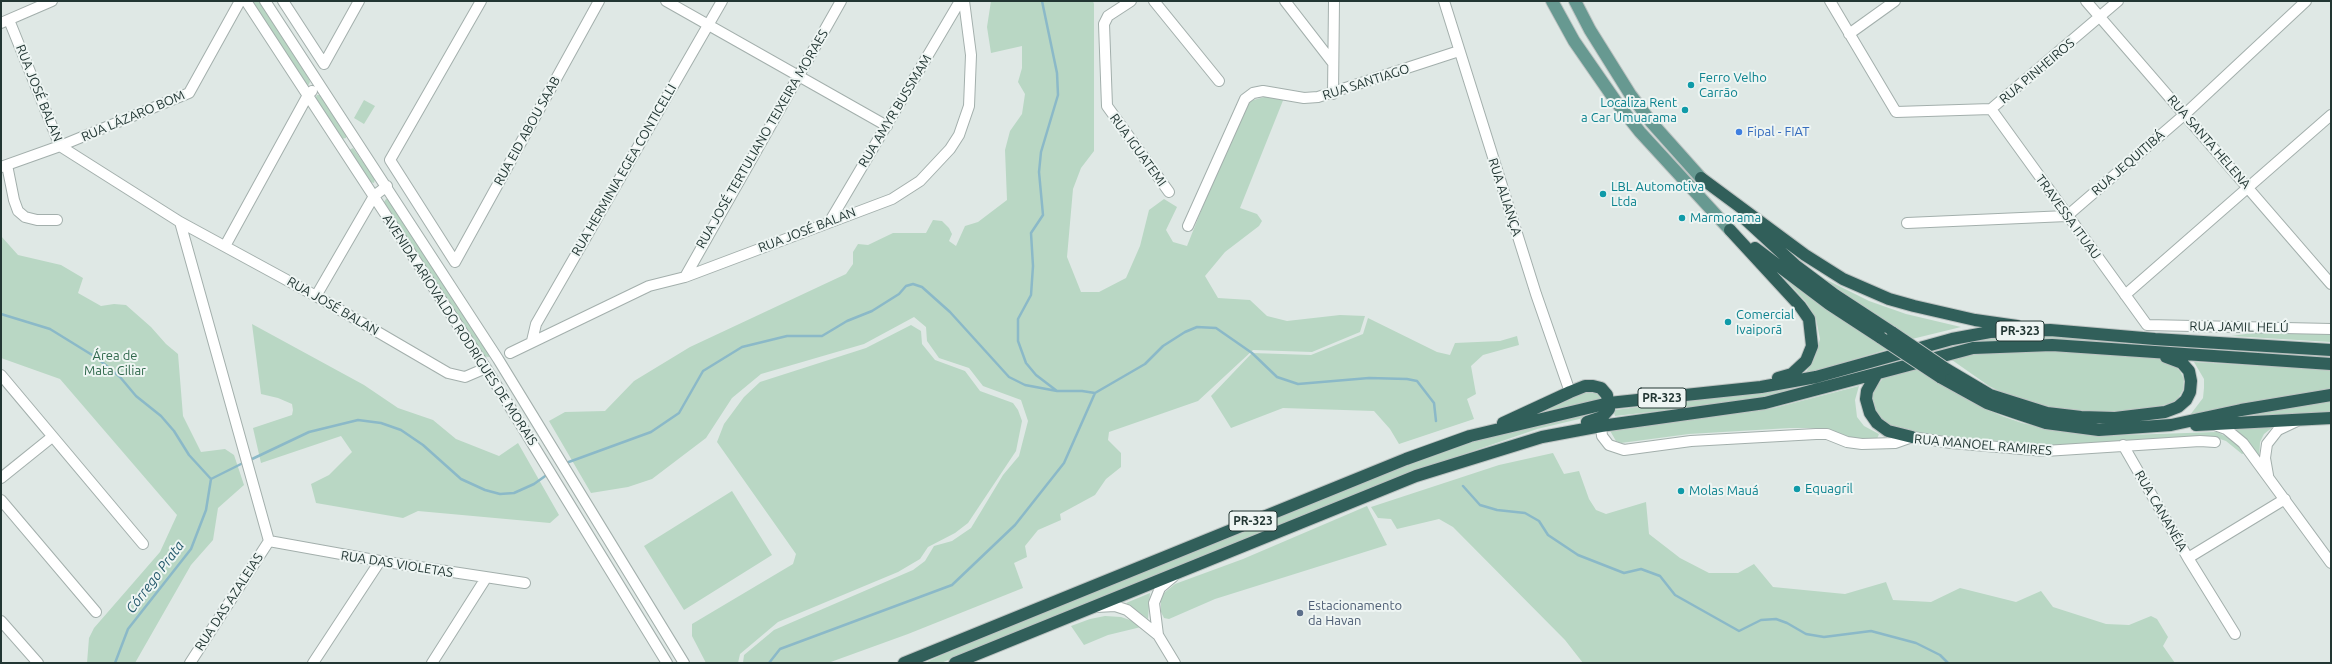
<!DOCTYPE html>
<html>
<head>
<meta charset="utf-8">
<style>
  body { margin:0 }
  #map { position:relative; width:2332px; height:664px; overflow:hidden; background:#dfe8e5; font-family:Ubuntu,sans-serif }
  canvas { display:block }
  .frame { position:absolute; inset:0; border:2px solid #223633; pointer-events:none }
</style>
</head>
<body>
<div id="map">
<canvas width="2332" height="664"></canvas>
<div class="frame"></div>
</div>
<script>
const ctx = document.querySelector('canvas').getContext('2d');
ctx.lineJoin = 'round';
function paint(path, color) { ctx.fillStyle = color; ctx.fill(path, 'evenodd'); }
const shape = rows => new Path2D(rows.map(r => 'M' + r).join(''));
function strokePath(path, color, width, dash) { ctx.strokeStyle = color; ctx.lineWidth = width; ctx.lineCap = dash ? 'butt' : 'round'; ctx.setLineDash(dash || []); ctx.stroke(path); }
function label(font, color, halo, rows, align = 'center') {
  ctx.font = font + ' Ubuntu,sans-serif'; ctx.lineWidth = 4; ctx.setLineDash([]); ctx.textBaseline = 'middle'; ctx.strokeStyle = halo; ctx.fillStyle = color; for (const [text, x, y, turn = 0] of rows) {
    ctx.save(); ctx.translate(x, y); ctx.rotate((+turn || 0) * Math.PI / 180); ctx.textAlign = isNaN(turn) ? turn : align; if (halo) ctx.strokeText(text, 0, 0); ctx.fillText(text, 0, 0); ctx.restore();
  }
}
paint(shape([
  [252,1,259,1,309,79,310,82,308,86,306,85],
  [991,1,1093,1,1094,4,1094,151,1081,168,1073,189,1067,257,1081,292,1099,292,1126,278,1140,246,1149,210,1164,199,1177,207,1166,230,1173,242,1187,246,1217,171,1250,101,1268,96,1284,98,1240,208,1257,214,1262,221,1259,226,1225,252,1205,276,1218,298,1250,300,1267,316,1287,321,1340,315,1365,316,1360,332,1312,352,1253,350,1198,401,1109,432,1108,440,1121,453,1121,467,1106,479,1095,495,1060,514,1061,520,1038,530,1025,546,1027,557,1014,563,1023,588,908,634,828,663,743,663,744,655,774,630,913,570,925,561,934,546,952,541,971,528,1003,475,1019,456,1028,421,1021,400,983,386,969,368,939,358,927,341,926,327,914,317,864,344,761,374,732,398,706,438,652,479,628,487,591,493,549,421,565,412,605,411,634,381,690,347,846,274,853,264,853,252,858,244,868,245,893,233,926,233,933,220,942,221,949,228,952,234,949,241,956,246,965,226,978,222,1007,200,1005,150,1010,131,1022,114,1025,94,1018,82,1022,68,1022,46,991,53,987,27],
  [317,95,320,95,346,134,346,138,341,139,315,99],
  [364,100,375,106,364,124,354,118],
  [353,148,375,179,374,183,370,182,349,150],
  [386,199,389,199,490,355,489,357,483,356,384,202],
  [1,236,18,255,61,265,83,278,78,293,101,306,114,304,126,305,151,327,166,344,178,354,183,416,201,452,225,449,234,455,244,485,218,508,213,540,191,565,135,663,87,663,89,638,94,628,160,552,177,515,60,379,1,358],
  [1777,270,1889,349,1805,374,1815,357,1820,339,1816,319,1806,302],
  [1819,276,1869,301,1906,314,1961,327,1912,339,1864,309],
  [1368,318,1437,352,1450,355,1455,343,1500,341,1517,336,1519,345,1483,355,1471,366,1476,394,1467,399,1474,419,1399,444,1390,429,1374,411,1283,408,1231,428,1211,396,1252,353,1311,355,1363,334],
  [252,324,364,385,398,408,433,420,456,439,499,456,518,443,559,515,550,523,418,511,403,518,316,503,311,484,329,475,352,452,341,436,261,463,253,428,292,415,293,410,292,404,278,398,261,394],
  [911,325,921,331,922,344,935,360,965,371,980,391,1013,403,1018,410,1022,421,1016,451,968,523,955,533,928,547,920,559,898,572,778,622,740,654,738,663,706,663,692,636,692,624,793,564,796,554,717,442,724,424,744,397,760,382,866,348],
  [2331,332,2331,342,2231,336,2253,333],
  [2001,336,2069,337,2331,355,2331,361,1977,343,1954,347,1892,366,1758,400,1615,416,1614,413,1615,410,1799,387,1953,342],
  [2001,350,2087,351,2159,359,2172,363,2180,371,2184,379,2183,390,2177,400,2168,404,2131,412,2081,414,2052,410,2011,397,1989,386,1952,360,1981,352],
  [2194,362,2331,370,2331,390,2190,415,2203,398,2204,388,2204,379],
  [1914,368,1971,402,2002,416,2022,423,2056,431,2095,436,2217,432,2231,439,2245,453,2242,454,2226,441,2217,438,2052,446,1923,434,1896,429,1877,417,1872,403,1873,391,1884,377],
  [1859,386,1855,400,1857,417,1864,426,1879,434,1877,439,1869,441,1847,437,1829,429,1815,428,1790,428,1689,434,1621,443,1616,441,1609,429,1774,408],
  [1595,390,1602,399,1545,411,1580,392],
  [2331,400,2331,415,2231,420,2231,416],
  [1593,412,1595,413,1592,416,1537,429,1421,469,956,657,941,663,925,663,966,643,1416,461,1474,441],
  [2273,427,2264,434,2260,442,2259,460,2236,429],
  [1553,453,1564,474,1579,471,1589,499,1596,510,1606,514,1646,502,1649,534,1680,558,1709,573,1738,573,1754,564,1773,587,1845,594,1886,582,1893,600,1931,602,1960,588,2016,602,2041,591,2053,607,2106,624,2129,625,2151,616,2157,619,2168,637,2163,646,2175,663,1583,663,1565,640,1453,527,1439,519,1397,529,1391,519,1378,518,1371,507,1499,465],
  [732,491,772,555,684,610,644,546],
  [1367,506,1387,545,1215,599,1169,619,1164,618,1161,612,1161,600,1164,593,1175,584,1243,559],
  [1150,593,1148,619,1126,603],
  [1105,616,1121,617,1133,621,1141,627,1108,635,1084,645,1071,626,1090,619]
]), '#b9d7c4');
strokePath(shape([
  [1042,1,1057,73,1058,95,1041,152,1039,172,1043,215,1031,233,1033,266,1031,295,1018,319,1018,341,1026,363,1036,375,1057,391,1082,391,1095,393,1145,364,1163,346,1185,332,1197,327,1216,328,1252,353,1277,377,1298,384,1369,378,1407,379,1417,381,1434,403,1436,421],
  [1,314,50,329,97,358,120,377,136,396,161,416,174,431,189,455,211,479,245,462],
  [250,460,309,432,358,420,381,423,401,430,423,445,461,479,485,490,500,494,514,493,534,484,548,474],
  [566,463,651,432,679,413,703,371,742,347,787,336,822,336,847,321,872,311,899,294,906,286,913,284,922,287,950,312,1009,377,1025,385,1057,391],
  [1463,486,1480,505,1497,510,1525,513,1539,521,1548,535,1578,555,1624,573,1641,569,1660,576,1675,595,1739,631,1761,620,1776,619,1787,623,1806,634,1824,637,1871,631,1916,643,1940,655,1948,663],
  [115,663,128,629,191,549,206,510,211,479],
  [769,663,780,649,952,585,1015,525,1064,463,1095,393]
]), '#8bb9c8', 2.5);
const minor = shape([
  [246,1,486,368,667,663],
  [265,1,498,359,684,663],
  [283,1,324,64,359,1],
  [481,1,390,160,455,262,599,1],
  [666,1,887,126],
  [1131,1,1108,16,1104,24,1107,106,1169,192],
  [1154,1,1219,81],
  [1285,1,1333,63],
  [1444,1,1536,294,1570,392],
  [1830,1,1896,112,1991,109,2118,1],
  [2086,1,2331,284],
  [9,20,60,146,180,222,316,296,448,373,465,377,486,368],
  [1,23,52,1],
  [1849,34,1895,1],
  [1333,94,1334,1],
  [1991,109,2147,325,2331,329],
  [7,165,14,200,18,211,25,217,37,220,57,220],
  [1,167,60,146,189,93,240,1],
  [830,221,960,1],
  [180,222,269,541],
  [1907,223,2067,216,2184,115,2306,1],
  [1188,226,1245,99,1253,93,1263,91,1304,98,1318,97,1459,51],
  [225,246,308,95,312,91],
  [685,277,841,1],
  [2125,295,2331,115],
  [316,296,374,196,387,186],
  [532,341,536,324,722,1],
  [510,353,649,286,685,277,892,199,920,181,950,149,959,135,969,106,971,55,964,1],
  [1,375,143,544],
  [2215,425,2226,429,2243,443,2331,563],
  [1601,426,1602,436,1609,445,1624,450,1691,441,1816,434,1827,434,1847,442,1862,444,1895,443,1912,437,1951,443,2045,451,2200,441,2215,442],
  [2123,445,2188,558,2285,499],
  [2268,475,2265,458,2267,444,2278,430,2297,421],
  [1,478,52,437],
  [1,500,96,612],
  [269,541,380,561,525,583],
  [2188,558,2235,634],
  [1096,607,1115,606,1127,610,1158,635,1175,663],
  [1,621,38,663],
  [1158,635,1154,603,1160,588,1173,577],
  [190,663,269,541],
  [313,663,380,561],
  [432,663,486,578]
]);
const major = shape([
  [1552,1,1574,41,1617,103,1640,132,1730,230],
  [1575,1,1590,30,1630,94,1651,122,1701,178]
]);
const highway = shape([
  [1701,178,1805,255,1843,279,1889,299,1914,306,1975,320,2017,326],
  [1744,218,1795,265,1835,295,1893,333],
  [1730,230,1800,306,1809,319,1812,346,1806,361,1792,374,1778,378],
  [1755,248,1829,304,1881,338],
  [1946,369,1990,395,2047,413,2081,417,2115,418,2165,412,2178,407,2186,400,2190,392,2191,381,2189,371,2182,363,2166,357],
  [1876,375,1867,391,1866,399,1870,413,1877,423,1888,431,1912,437],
  [1940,377,1987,403,2016,413,2046,423,2099,430,2171,425,2241,410,2331,395],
  [1503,423,1570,392,1585,386,1593,386,1601,388,1607,395,1609,409,1602,417,1587,422],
  [2196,425,2331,418],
  [904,663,1406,459,1470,436,1609,403,1761,387,1816,377,1952,339,1990,332,2050,330,2155,339,2331,350],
  [955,663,1416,476,1542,437,1601,426,1765,403,1973,348,2052,345,2331,364]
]);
strokePath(minor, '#a3afac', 12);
strokePath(major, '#bdc3c2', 14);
strokePath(highway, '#bdc3c2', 14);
strokePath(minor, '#fff', 10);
strokePath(major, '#679991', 12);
strokePath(highway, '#315f5a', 12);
const highwayBridge = shape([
  [1893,333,1946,369],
  [1881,338,1940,377]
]);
strokePath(highwayBridge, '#bdc3c2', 14, []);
strokePath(highwayBridge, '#315f5a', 12);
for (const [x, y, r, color] of [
  [1691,85,4,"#0f9aa8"],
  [1685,110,4,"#0f9aa8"],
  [1739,132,4,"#3f7fe0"],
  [1603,194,4,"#0f9aa8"],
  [1682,218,4,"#0f9aa8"],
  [1728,322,4,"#0f9aa8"],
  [1797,489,4,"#0f9aa8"],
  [1681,491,4,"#0f9aa8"],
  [1300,613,4,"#5c6f8a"]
]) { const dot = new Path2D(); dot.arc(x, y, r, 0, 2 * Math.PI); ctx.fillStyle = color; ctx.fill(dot); strokePath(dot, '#eef5f3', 1.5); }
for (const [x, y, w] of [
  [2020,331,48],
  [1662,398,48],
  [1253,521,48]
]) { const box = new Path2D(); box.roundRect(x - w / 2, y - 10, w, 20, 3); ctx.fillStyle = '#eef5f3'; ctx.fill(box); strokePath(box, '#223633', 1); }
label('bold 12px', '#223633', null, [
  ["PR-323",2020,331],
  ["PR-323",1662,398],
  ["PR-323",1253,521]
]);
label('13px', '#223633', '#eef5f3', [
  ["RUA PINHEIROS",2037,71,-40],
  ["RUA SANTIAGO",1366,82,-18],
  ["RUA JOSÉ BALAN",39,93,68],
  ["RUA AMYR BUSSMAM",895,111,-59],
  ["RUA LÁZARO BOM",133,116,-23],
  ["RUA EID ABOU SAAB",527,131,-61],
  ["RUA JOSÉ TERTULIANO TEIXEIRA MORAES",762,139,-60],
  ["RUA SANTA HELENA",2209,142,49],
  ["RUA IGUATEMI",1138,150,54],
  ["RUA JEQUITIBÁ",2128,163,-41],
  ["RUA HERMINIA EGEA CONTICELLI",624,170,-60],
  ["RUA ALIANÇA",1505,197,72],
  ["TRAVESSA ITUAU",2068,217,54],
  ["RUA JOSÉ BALAN",807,230,-21],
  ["RUA JOSÉ BALAN",333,306,30],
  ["RUA JAMIL HELÚ",2239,327,1],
  ["AVENIDA ARIOVALDO RODRIGUES DE MORAIS",460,330,57],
  ["RUA MANOEL RAMIRES",1983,445,5],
  ["RUA CANANÉIA",2161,511,60],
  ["RUA DAS VIOLETAS",397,564,9],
  ["RUA DAS AZALEIAS",229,602,-57]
]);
label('13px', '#0d838f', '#eef5f3', [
  ["Ferro Velho",1699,78],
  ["Carrão",1699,93],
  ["Localiza Rent",1677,103,"right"],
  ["a Car Umuarama",1677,118,"right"],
  ["LBL Automotiva",1611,187],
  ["Ltda",1611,202],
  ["Marmorama",1690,218],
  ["Comercial",1736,315],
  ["Ivaiporã",1736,330],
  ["Equagril",1805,489],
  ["Molas Mauá",1689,491]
], 'left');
label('13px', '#366cbe', '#eef5f3', [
  ["Fipal - FIAT",1747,132]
], 'left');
label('13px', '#30684c', '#eef5f3', [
  ["Área de",115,356],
  ["Mata Ciliar",115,371]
]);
label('13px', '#4e5e75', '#eef5f3', [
  ["Estacionamento",1308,606],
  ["da Havan",1308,621]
], 'left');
label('italic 14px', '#23586b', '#eef5f3', [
  ["Córrego Prata",155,577,-53]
]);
</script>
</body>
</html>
